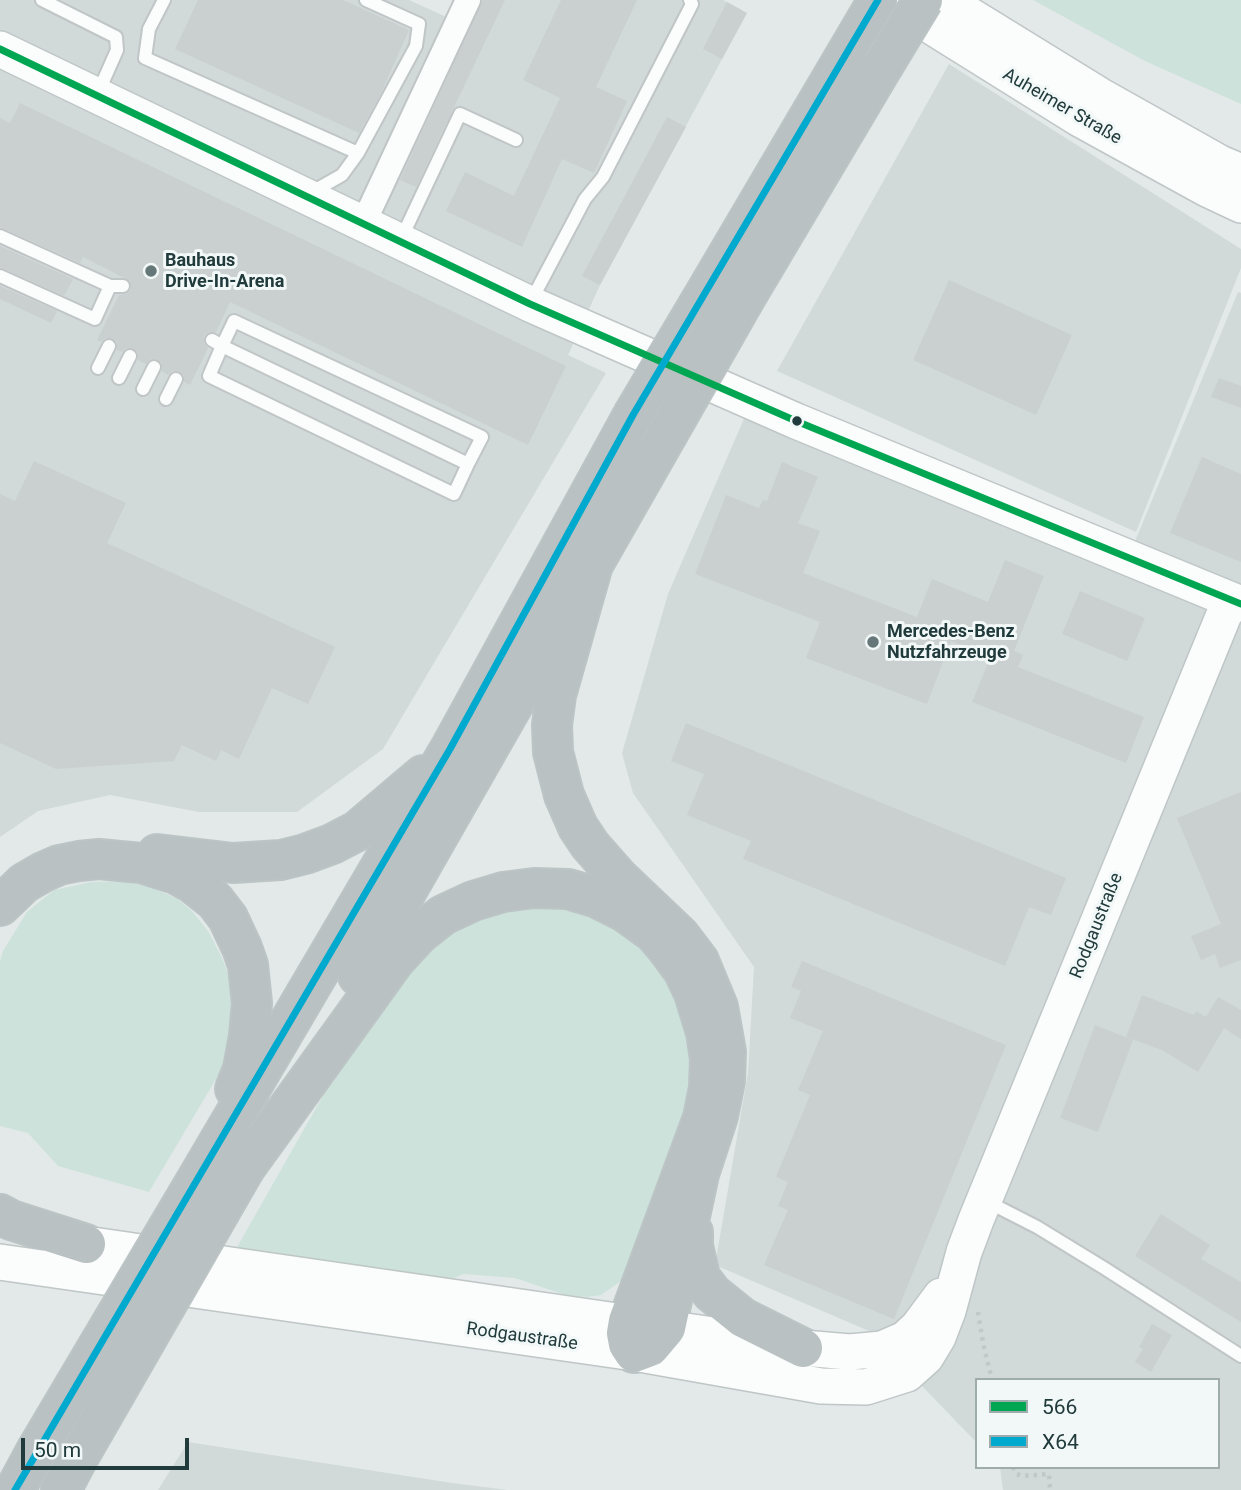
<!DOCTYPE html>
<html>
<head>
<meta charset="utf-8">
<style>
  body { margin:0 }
  #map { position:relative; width:1241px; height:1490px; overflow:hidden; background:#e3e9e8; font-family:Roboto,sans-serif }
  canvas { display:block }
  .legend { position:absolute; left:975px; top:1378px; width:245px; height:91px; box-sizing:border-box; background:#f1f8f7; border:2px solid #9eacac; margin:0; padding:9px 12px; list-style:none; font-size:21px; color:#213a3c }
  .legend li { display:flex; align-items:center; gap:14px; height:35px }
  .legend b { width:35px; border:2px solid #9eacac }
  .scale { position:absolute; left:21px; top:1438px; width:168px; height:32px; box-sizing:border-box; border:4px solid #213a3c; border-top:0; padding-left:9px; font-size:21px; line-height:24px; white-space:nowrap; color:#213a3c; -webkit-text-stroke:5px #f1f8f7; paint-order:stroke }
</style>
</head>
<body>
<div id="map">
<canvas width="1241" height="1490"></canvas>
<ul class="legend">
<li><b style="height:9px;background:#00a651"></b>566</li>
<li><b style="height:9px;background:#00a9ce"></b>X64</li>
</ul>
<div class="scale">50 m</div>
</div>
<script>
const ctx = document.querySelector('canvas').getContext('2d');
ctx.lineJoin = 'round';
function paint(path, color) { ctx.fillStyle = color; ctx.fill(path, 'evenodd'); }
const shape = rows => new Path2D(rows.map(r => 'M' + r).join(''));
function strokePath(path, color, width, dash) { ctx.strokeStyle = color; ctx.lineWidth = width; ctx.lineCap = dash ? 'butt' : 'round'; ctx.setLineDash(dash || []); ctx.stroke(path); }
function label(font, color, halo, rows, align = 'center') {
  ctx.font = font + ' Roboto,sans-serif'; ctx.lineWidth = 6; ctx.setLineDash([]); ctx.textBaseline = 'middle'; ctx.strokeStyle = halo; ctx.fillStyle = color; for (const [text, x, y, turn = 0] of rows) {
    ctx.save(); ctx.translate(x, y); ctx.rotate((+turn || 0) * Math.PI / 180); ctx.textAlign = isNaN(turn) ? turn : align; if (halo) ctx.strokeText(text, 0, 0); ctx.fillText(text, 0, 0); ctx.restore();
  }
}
paint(shape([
  [0,0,409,0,466,26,479,0,723,0,747,13,600,285,568,355,606,373,383,749,297,812,199,812,110,795,38,811,0,837],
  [949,64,1241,249,1241,268,1136,532,777,371],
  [1238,292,1241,293,1241,1490,1003,1490,1000,1467,1218,1467,1218,1380,977,1380,977,1443,869,1331,715,1265,748,1073,754,967,633,793,622,753,668,594,746,414,1124,568],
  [188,1442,452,1483,508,1490,158,1490]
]), '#d1dad9');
paint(shape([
  [1033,0,1241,0,1241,104,1145,61],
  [123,881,151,887,176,898,191,910,208,931,222,958,234,988,237,1017,226,1062,149,1192,58,1166,28,1133,0,1126,0,961,3,951,27,912,54,890,91,882],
  [586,903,677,970,703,1087,626,1275,621,1281,601,1295,587,1297,565,1295,515,1278,464,1274,451,1279,236,1249,399,962,477,905]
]), '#cce2da');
paint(shape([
  [198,0,343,0,409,30,380,95,359,133,175,49],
  [483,0,505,0,416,187,400,180],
  [561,0,637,0,596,87,627,101,594,173,562,159,522,247,446,211,465,172,514,196,560,98,523,80],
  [727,2,747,13,722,59,703,49],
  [20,103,566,366,528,445,230,302,216,332,208,332,204,336,204,344,208,348,190,385,184,382,184,375,179,371,172,371,168,375,162,371,162,363,157,359,150,359,146,364,138,360,138,352,133,348,126,348,122,352,117,350,117,342,112,338,105,338,101,342,97,340,119,295,127,294,131,290,130,281,83,257,80,263,0,227,0,118,10,123],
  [667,117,686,127,600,285,582,276],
  [0,246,73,279,64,296,0,267],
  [949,280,1072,335,1036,415,913,360],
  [0,286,57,311,51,323,0,299],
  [1219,378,1241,386,1241,408,1211,397],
  [1202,457,1241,474,1241,562,1170,533],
  [34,461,126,503,107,543,335,647,308,704,272,688,239,759,221,750,216,761,182,745,174,761,56,769,0,743,0,494,15,501],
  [782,462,818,477,798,523,820,531,803,573,917,617,932,579,988,602,1005,560,1044,576,1014,651,1023,655,1018,667,1144,717,1126,763,972,702,991,656,951,641,927,704,806,658,820,622,695,574,726,495,759,508,763,500,767,501],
  [1080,591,1145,618,1127,661,1062,634],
  [686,723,1066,878,1051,915,1029,907,1005,966,743,859,751,841,687,815,704,774,671,761],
  [1241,792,1241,960,1220,968,1215,954,1201,960,1191,936,1221,924,1177,818],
  [802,961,1006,1045,894,1319,764,1265,788,1210,778,1206,788,1182,776,1177,810,1095,798,1090,823,1031,790,1018,801,991,791,987],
  [1142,995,1194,1015,1196,1011,1206,1017,1218,997,1241,1010,1241,1039,1224,1028,1198,1072,1162,1050,1126,1037],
  [1095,1025,1133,1040,1098,1132,1060,1118],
  [1161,1214,1210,1245,1201,1259,1241,1282,1241,1322,1135,1256],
  [1152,1324,1172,1335,1151,1372,1135,1362,1143,1349,1139,1347]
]), '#cad0cf');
const lane = shape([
  [42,0,116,37,117,50,98,93],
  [164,0,149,29,145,58,358,153],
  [312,192,342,175,358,153,416,46,419,24,366,0],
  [0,236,110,286,123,286],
  [401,239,460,114,516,140],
  [0,276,95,319,110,286],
  [530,303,585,199,603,177,692,4,690,0],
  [212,340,222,346,468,464,482,437,234,321,222,346,209,376,454,494,468,464],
  [98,368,109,346],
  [119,378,130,356],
  [143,389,154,367],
  [166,399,176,379],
  [988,1202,1037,1227,1104,1268,1241,1356]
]);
const street = shape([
  [363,224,468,0]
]);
const secondary = shape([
  [889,0,1078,118,1207,189,1241,205],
  [945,0,1099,95,1220,163,1241,172],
  [0,49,530,304,796,421,1241,604],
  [58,1240,803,1348,850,1352,882,1349,905,1339,918,1327,941,1296],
  [0,1262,634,1353,821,1386,866,1387,907,1374,926,1357,938,1337,948,1311,964,1252,976,1220,1230,600]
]);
const highway = shape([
  [712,282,878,0],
  [744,300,883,66],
  [157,854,233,863,281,860,305,854,332,844,357,831,423,775],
  [0,906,24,883,43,872,59,865,79,861,99,859,141,863,176,874,192,883,215,901,228,918,242,948,248,965,252,1003,249,1036,243,1069,235,1089],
  [358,976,667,435],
  [206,1164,450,749,633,415],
  [245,1168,395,960,419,934,443,915,473,901,503,892,534,888,568,889,595,897,625,912,654,933,666,947,683,970,694,993,706,1032,710,1059,709,1088,703,1118,628,1321,626,1333,628,1344,634,1353,650,1347,666,1328,699,1174,718,1116,725,1081,726,1052,718,1007,699,961,680,936,619,878,590,845,578,827,564,795,553,752,552,725,556,695,592,568],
  [0,1214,11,1220,86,1244],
  [693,1232,693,1246,700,1277,712,1293,743,1318,803,1348],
  [15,1490,36,1451],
  [61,1490,78,1458]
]);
strokePath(lane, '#c0c5c5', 16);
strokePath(street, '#c0c5c5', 28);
strokePath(secondary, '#bfc6c6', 38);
strokePath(highway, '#bcc4c5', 42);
strokePath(shape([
  [978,1312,983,1343,992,1380],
  [1013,1467,1016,1474,1023,1476,1049,1474,1050,1490]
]), '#c0c9c9', 4.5, [3.5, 5]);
strokePath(lane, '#fbfcfc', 12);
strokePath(street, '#fbfcfc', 24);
strokePath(secondary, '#fbfcfc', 35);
strokePath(highway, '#b9c1c2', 38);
const highwayBridge = shape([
  [883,66,923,0],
  [633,415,712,282],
  [667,435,744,300],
  [36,1451,206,1164],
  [78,1458,245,1168]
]);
strokePath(highwayBridge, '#bcc4c5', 42, []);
strokePath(highwayBridge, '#b9c1c2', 38);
strokePath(shape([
  [0,49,530,304,796,421,1241,604]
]), '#00a651', 7);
strokePath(shape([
  [15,1490,450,749,633,415,878,0]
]), '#00a9ce', 7);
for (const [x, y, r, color] of [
  [151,271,7,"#657778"],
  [797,421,6,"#213a3c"],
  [873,642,7,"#657778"]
]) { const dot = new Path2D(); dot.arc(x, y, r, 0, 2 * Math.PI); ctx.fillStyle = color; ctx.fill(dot); strokePath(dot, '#f1f8f7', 2.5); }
label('18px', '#213a3c', '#f1f8f7', [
  ["Auheimer Straße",1062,107,30],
  ["Rodgaustraße",1097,926,-68],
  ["Rodgaustraße",522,1337,8]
]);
label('bold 18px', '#213a3c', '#f1f8f7', [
  ["Bauhaus",165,261],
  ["Drive-In-Arena",165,282],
  ["Mercedes-Benz",887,632],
  ["Nutzfahrzeuge",887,653]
], 'left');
</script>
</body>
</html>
